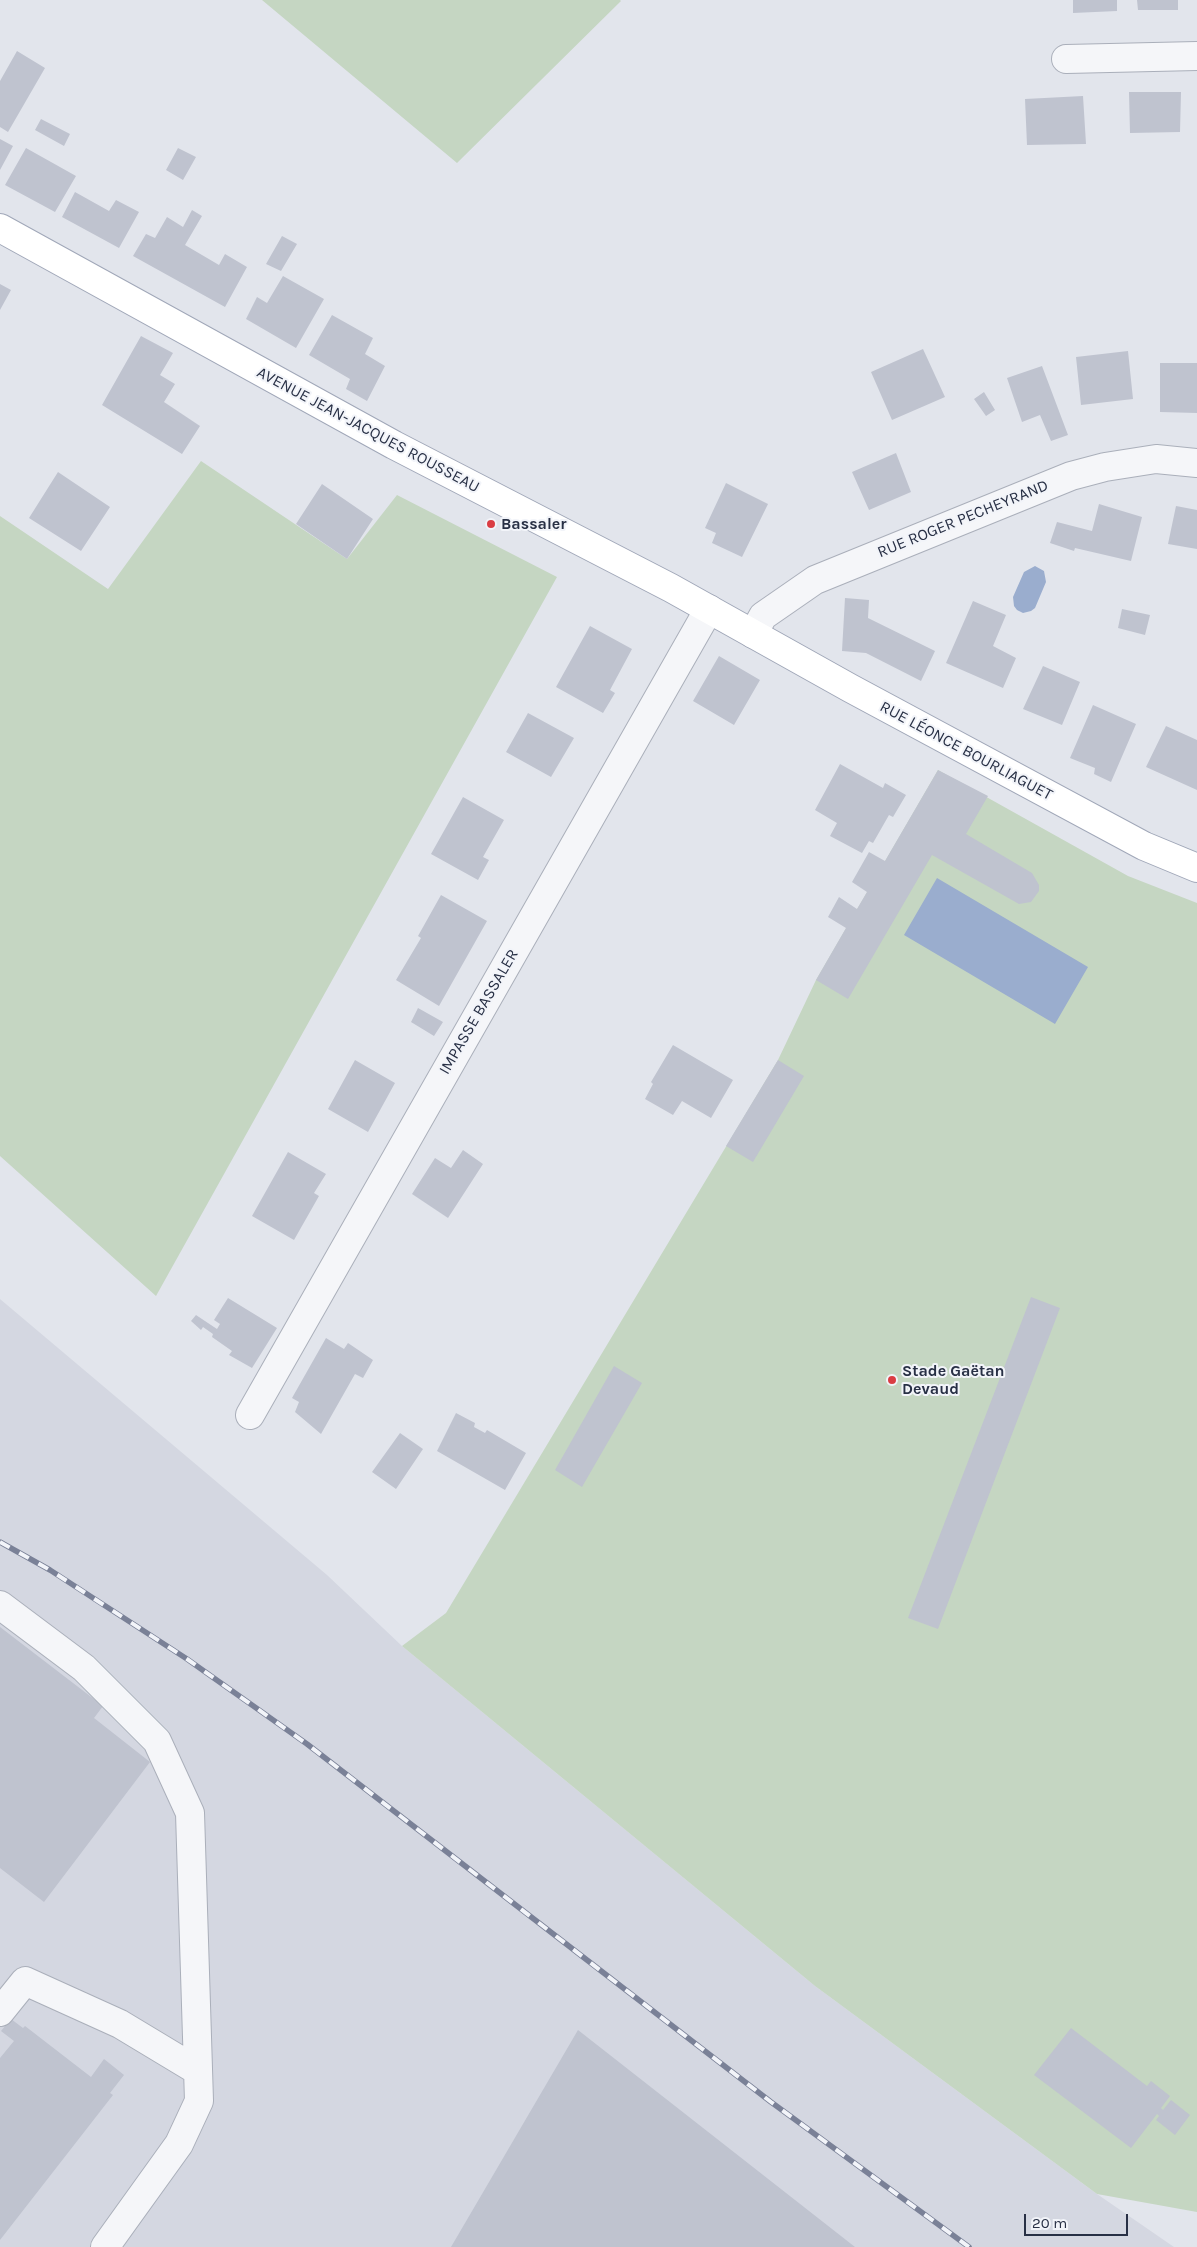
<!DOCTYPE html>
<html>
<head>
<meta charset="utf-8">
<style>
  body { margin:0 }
  #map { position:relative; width:1197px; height:2247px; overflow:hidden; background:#e2e5ec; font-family:Karla,sans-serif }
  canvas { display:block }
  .scale { position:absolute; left:1024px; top:2214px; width:104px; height:22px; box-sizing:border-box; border:2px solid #283045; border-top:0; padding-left:6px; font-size:15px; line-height:18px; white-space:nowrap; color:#283045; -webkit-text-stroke:4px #f2f4f9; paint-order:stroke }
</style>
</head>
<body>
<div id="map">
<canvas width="1197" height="2247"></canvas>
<div class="scale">20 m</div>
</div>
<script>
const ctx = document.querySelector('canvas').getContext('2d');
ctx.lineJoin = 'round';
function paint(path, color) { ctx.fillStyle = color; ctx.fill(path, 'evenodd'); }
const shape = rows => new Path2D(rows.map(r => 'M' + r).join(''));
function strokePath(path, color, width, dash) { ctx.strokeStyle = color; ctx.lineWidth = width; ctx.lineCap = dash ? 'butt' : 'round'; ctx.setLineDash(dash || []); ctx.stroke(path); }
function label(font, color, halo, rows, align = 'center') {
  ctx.font = font + ' Karla,sans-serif'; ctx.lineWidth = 4; ctx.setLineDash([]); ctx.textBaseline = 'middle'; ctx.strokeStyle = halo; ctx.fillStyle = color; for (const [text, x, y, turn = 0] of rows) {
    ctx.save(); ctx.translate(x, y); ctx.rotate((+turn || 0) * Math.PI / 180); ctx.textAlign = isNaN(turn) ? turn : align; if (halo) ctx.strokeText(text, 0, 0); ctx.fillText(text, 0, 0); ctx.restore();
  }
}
paint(shape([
  [0,1299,327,1575,402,1646,815,1986,1097,2194,1174,2247,0,2247]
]), '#d4d7e1');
paint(shape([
  [262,0,620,0,621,1,457,163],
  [201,461,347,559,397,495,557,577,156,1296,0,1156,0,516,108,589],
  [938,770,1128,876,1197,903,1197,2212,1097,2194,815,1986,402,1646,446,1613,778,1060,816,980]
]), '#c5d6c2');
paint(shape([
  [1035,566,1044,571,1046,582,1035,608,1031,611,1023,613,1017,610,1014,606,1013,597,1024,572],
  [937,878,1088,967,1055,1024,904,935]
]), '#9aadce');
paint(shape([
  [1073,0,1117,0,1117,11,1073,13],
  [1137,0,1178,0,1178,10,1138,10],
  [17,51,45,68,8,132,0,127,0,81],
  [1129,92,1181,92,1180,132,1130,133],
  [1083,96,1086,144,1027,145,1025,99],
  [41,119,70,134,64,146,35,130],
  [0,139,13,146,0,170],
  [26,148,76,176,55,212,5,185],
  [178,148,196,157,183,180,166,170],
  [75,192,109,211,116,200,139,212,119,248,62,217],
  [192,210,202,216,185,245,219,265,225,254,247,267,225,307,133,256,146,234,155,238,167,217,183,227],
  [282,236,297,244,281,271,266,264],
  [283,276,324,299,296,348,246,319,257,297,267,303],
  [0,284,11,290,0,310],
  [332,315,373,338,365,354,385,366,367,401,346,389,350,379,309,355],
  [141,336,173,353,160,375,175,384,164,402,200,426,182,454,102,405],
  [923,349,945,397,892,420,871,372],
  [1128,351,1133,399,1081,405,1076,357],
  [1160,363,1197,363,1197,413,1160,412],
  [1042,366,1068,435,1051,441,1040,415,1022,422,1007,378],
  [984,392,995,410,986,416,974,399],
  [896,453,911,492,869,510,852,472],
  [58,472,110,507,81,551,29,518],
  [726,483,768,504,742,557,712,543,716,533,705,528],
  [322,484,373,519,347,559,296,524],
  [1099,504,1142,517,1131,561,1075,548,1074,551,1050,543,1057,522,1092,531],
  [1176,506,1197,510,1197,549,1168,544],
  [845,598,869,600,868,618,935,651,921,681,866,653,842,651],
  [973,601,1006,615,993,646,1016,658,1003,688,946,663],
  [1122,609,1150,615,1145,635,1118,628],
  [590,626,632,649,610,690,615,693,603,713,556,687],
  [719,656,760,680,734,725,693,701],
  [1043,666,1080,682,1062,725,1023,709],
  [1093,705,1136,724,1111,782,1094,774,1095,768,1070,758],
  [528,713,574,738,551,777,506,752],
  [1166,726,1197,740,1197,790,1146,767],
  [840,764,883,788,885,783,906,795,893,817,889,815,873,843,869,841,862,853,830,836,837,823,815,810],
  [938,770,988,796,966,834,1032,873,1039,885,1039,891,1031,902,1019,904,932,855,848,999,816,980,846,928,828,917,839,897,857,909,867,892,852,882,869,852,885,861],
  [463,797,504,820,483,857,489,860,478,880,431,854],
  [441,895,487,921,439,1006,396,980,421,938,418,936],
  [418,1008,443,1022,434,1036,411,1022],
  [673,1045,733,1080,711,1118,682,1101,673,1115,645,1099,653,1084,651,1082],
  [355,1060,395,1083,368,1132,328,1109],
  [778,1060,804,1076,753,1162,726,1146],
  [463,1150,483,1164,448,1218,412,1194,435,1158,451,1168],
  [288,1152,326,1174,314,1193,319,1196,294,1240,252,1216],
  [1031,1297,1060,1308,938,1629,908,1618],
  [228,1298,277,1328,252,1368,229,1355,232,1351,212,1337,213,1334,203,1327,201,1330,191,1321,196,1315,217,1329,220,1324,214,1320],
  [326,1338,344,1349,348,1343,373,1360,363,1378,355,1374,321,1434,295,1412,299,1402,292,1398],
  [614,1366,642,1383,582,1487,555,1470],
  [456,1413,475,1423,474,1427,485,1433,487,1430,526,1453,505,1490,437,1451],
  [400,1433,423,1449,396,1489,372,1472],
  [0,1627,103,1706,94,1718,150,1762,44,1902,0,1868],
  [11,2019,23,2028,25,2026,91,2077,104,2059,124,2075,110,2093,113,2095,0,2240,0,2058,14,2041,1,2031],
  [1071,2028,1147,2086,1151,2081,1170,2096,1161,2108,1163,2110,1171,2100,1190,2115,1175,2135,1156,2120,1159,2116,1157,2114,1131,2148,1034,2075],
  [578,2030,855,2247,451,2247]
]), '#bfc3cf');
const minor = shape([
  [1066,59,1197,56],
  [753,634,763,616,815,580,1071,476,1105,467,1156,459,1197,463],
  [250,1415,709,609],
  [0,1605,84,1668,157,1741,190,1813,199,2101,179,2144,105,2247],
  [0,2012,25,1981,120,2024,198,2071]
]);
const major = shape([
  [0,228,394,445,671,588,850,688,1144,846,1197,868]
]);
strokePath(minor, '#aaafba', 30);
strokePath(major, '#a0a7b8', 30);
strokePath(minor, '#f5f6f9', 28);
strokePath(major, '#fff', 28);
const rail = shape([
  [0,1542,50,1570,187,1659,307,1744,771,2102,969,2247]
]);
strokePath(rail, '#7a8197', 5.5);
strokePath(rail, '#f2f4f9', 4, [11]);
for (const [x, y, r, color] of [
  [491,524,5,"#da3d43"],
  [892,1380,5,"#da3d43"]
]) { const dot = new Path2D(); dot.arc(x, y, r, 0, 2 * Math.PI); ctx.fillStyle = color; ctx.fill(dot); strokePath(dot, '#f2f4f9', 2); }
label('16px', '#283045', '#f2f4f9', [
  ["AVENUE JEAN-JACQUES ROUSSEAU",368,430,28],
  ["RUE ROGER PECHEYRAND",963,519,-22],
  ["RUE LÉONCE BOURLIAGUET",966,751,28],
  ["IMPASSE BASSALER",479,1012,-60]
]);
label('bold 16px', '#283045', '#f2f4f9', [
  ["Bassaler",501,524],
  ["Stade Gaëtan",902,1371],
  ["Devaud",902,1389]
], 'left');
</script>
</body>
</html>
